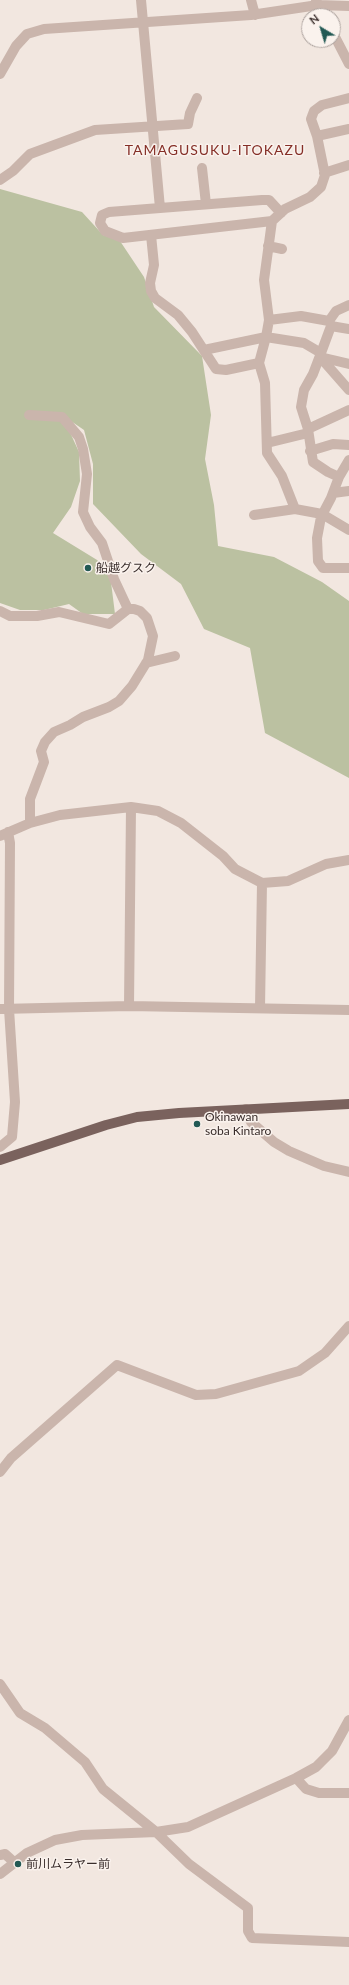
<!DOCTYPE html>
<html>
<head>
<meta charset="utf-8">
<style>
  body { margin:0 }
  #map { position:relative; width:349px; height:1985px; overflow:hidden; background:#f2e7e0; font-family:Lato,sans-serif }
  canvas { display:block }
  .north { position:absolute; left:301px; top:8px; width:40px; height:40px; box-sizing:border-box; background:#faf2ed; border:1px solid #ada39f; border-radius:50%; rotate:322deg; font-size:11px; font-weight:700; line-height:16px; text-align:center; color:#392d2b }
  .north::after { content:''; display:block; margin:auto; width:14px; height:18px; background:#225954; clip-path:polygon(50% 0,100% 100%,50% 72%,0 100%) }
</style>
</head>
<body>
<div id="map">
<canvas width="349" height="1985"></canvas>
<div class="north">N</div>
</div>
<script>
const ctx = document.querySelector('canvas').getContext('2d');
ctx.lineJoin = 'round';
function paint(path, color) { ctx.fillStyle = color; ctx.fill(path, 'evenodd'); }
const shape = rows => new Path2D(rows.map(r => 'M' + r).join(''));
function strokePath(path, color, width, dash) { ctx.strokeStyle = color; ctx.lineWidth = width; ctx.lineCap = dash ? 'butt' : 'round'; ctx.setLineDash(dash || []); ctx.stroke(path); }
function label(font, color, halo, rows, align = 'center') {
  ctx.font = font + ' Lato,"Noto Sans JP",sans-serif'; ctx.lineWidth = 3; ctx.setLineDash([]); ctx.textBaseline = 'middle'; ctx.strokeStyle = halo; ctx.fillStyle = color; for (const [text, x, y, turn = 0] of rows) {
    ctx.save(); ctx.translate(x, y); ctx.rotate((+turn || 0) * Math.PI / 180); ctx.textAlign = isNaN(turn) ? turn : align; if (halo) ctx.strokeText(text, 0, 0); ctx.fillText(text, 0, 0); ctx.restore();
  }
}
paint(shape([
  [0,189,82,212,103,235,120,241,144,277,154,307,202,356,211,415,205,459,214,505,218,546,274,557,322,582,349,601,349,778,265,733,250,648,204,629,181,584,141,554,93,504,93,464,84,430,62,415,61,421,68,428,79,452,80,481,71,507,53,533,102,563,111,582,115,614,83,614,69,604,44,610,20,610,0,603]
]), '#bbc1a1');
strokePath(shape([
  [141,0,160,208],
  [251,0,255,15],
  [316,0,324,16],
  [333,33,349,64],
  [0,74,16,46,27,34,44,29,251,15,318,5,349,6],
  [317,136,349,129],
  [202,168,206,204],
  [324,173,349,165],
  [0,180,13,171,30,154,95,130,188,124,190,113,197,98],
  [281,213,269,200,262,200,109,212,102,215,100,223,105,231,123,238,272,221,285,209,310,197,321,187,325,175,317,136,311,119,314,111,322,105,349,98],
  [272,221,264,280,269,320,266,337,304,343,321,353,331,326,329,321],
  [151,235,154,265,150,283,151,291,155,298,178,315,192,332,216,369,226,370,259,363],
  [268,246,282,249],
  [269,320,301,316,329,321],
  [329,321,336,311,349,305],
  [331,326,349,329],
  [204,350,266,337,259,363,265,383,267,453,282,476,295,509],
  [321,353,313,374,304,390,301,407,308,429,313,462,328,472,339,477],
  [320,357,349,390],
  [320,357,349,364],
  [29,415,62,417,79,437,83,449,87,474,83,512,90,527,102,543,114,579,128,609],
  [308,429,349,410],
  [267,443,308,433],
  [310,451,333,444,349,445],
  [349,460,339,477,331,498,321,517,317,538,318,561,323,568,349,568],
  [333,493,349,491],
  [254,515,295,509,322,514,349,530],
  [0,611,10,616,37,616,59,612,109,624,128,609,134,609,140,611,147,618,153,636,148,660,132,686,119,701,109,707,83,717,70,725,54,732,45,742,41,751,44,762,30,799,30,823],
  [146,663,175,656],
  [0,836,30,823,60,815,131,807,158,811,181,823,223,856,235,869,262,883,288,881,326,864,349,860],
  [129,1006,131,807],
  [260,1008,262,883],
  [0,1009,129,1006,349,1010],
  [246,1109,251,1122,274,1142,289,1151,324,1166,349,1172],
  [0,1147,12,1137,15,1102,9,1009,10,843,8,832],
  [0,1472,11,1458,117,1365,196,1395,216,1394,299,1371,325,1353,349,1326],
  [0,1684,20,1713,45,1728,85,1762,103,1789,156,1832,189,1864,248,1908,248,1931,252,1938,349,1942],
  [296,1778,306,1789,319,1793,349,1793],
  [0,1855,5,1854,15,1863],
  [0,1874,27,1853,55,1840,82,1835,156,1832,188,1827,296,1778,316,1767,332,1751,349,1720]
]), '#cab5ac', 10);
strokePath(shape([
  [0,1160,106,1125,137,1117,179,1113,349,1104]
]), '#7a625d', 10);
for (const [x, y, r, color] of [
  [88,568,4,"#225954"],
  [197,1124,4,"#225954"],
  [18,1864,4,"#225954"]
]) { const dot = new Path2D(); dot.arc(x, y, r, 0, 2 * Math.PI); ctx.fillStyle = color; ctx.fill(dot); strokePath(dot, '#faf2ed', 1.5); }
label('12px', '#392d2b', '#faf2ed', [
  ["船越グスク",96,568],
  ["Okinawan",205,1117],
  ["soba Kintaro",205,1131],
  ["前川ムラヤー前",26,1864]
], 'left');
ctx.letterSpacing = '1px';
label('14px', '#852f27', '#faf2ed', [
  ["TAMAGUSUKU-ITOKAZU",215,150]
]);
ctx.letterSpacing = '0px';
</script>
</body>
</html>
